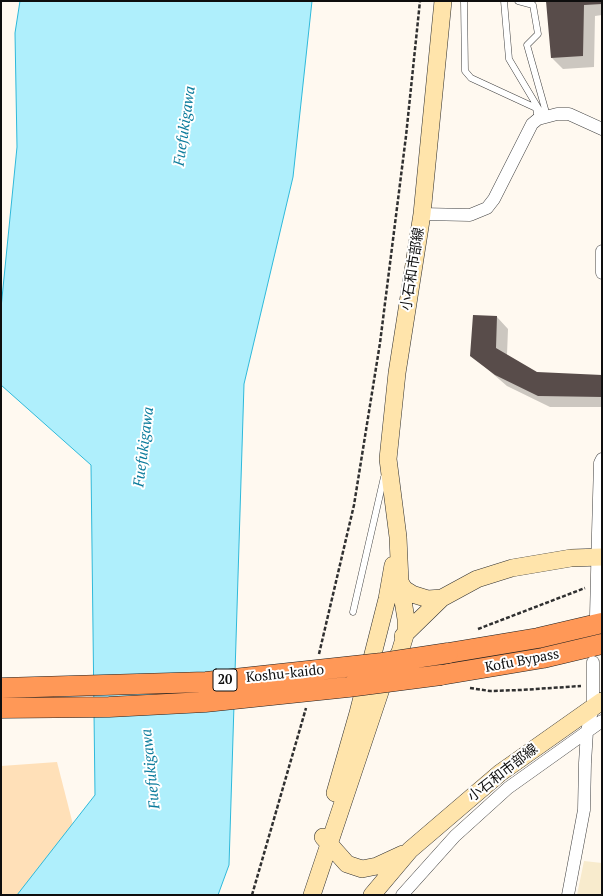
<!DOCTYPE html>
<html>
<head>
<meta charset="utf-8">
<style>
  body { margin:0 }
  #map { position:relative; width:603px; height:896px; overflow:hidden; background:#fff9f0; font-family:"PT Serif",serif }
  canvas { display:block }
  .frame { position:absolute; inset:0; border:2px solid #0e0e0e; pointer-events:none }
</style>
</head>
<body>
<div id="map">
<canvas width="603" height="896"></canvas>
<div class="frame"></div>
</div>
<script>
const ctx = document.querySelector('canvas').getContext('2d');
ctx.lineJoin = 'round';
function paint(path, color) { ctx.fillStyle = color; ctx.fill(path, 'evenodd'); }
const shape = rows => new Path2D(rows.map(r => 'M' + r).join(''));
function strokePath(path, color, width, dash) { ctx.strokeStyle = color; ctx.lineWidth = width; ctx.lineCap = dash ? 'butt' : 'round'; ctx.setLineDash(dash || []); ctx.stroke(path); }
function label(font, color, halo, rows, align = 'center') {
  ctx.font = font + ' "PT Serif","Noto Sans JP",serif'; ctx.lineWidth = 4; ctx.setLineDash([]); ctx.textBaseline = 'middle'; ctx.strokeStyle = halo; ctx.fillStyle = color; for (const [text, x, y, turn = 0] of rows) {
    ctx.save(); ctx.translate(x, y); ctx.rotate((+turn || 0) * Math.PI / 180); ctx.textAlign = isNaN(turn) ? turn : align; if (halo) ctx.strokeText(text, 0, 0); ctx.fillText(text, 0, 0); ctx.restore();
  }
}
paint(shape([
  [584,861,602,863,602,895,577,895]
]), '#f8ebcd');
paint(shape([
  [57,762,91,895,1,895,1,766]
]), '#ffe0b8');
const water = shape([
  [20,1,312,1,293,177,244,384,229,865,218,895,17,895,95,795,91,465,1,385,1,308,17,147,15,33,20,1]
]);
paint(water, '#afeffc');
strokePath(water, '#2fb9da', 1);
paint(shape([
  [547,1,602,1,602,15,595,16,594,67,563,69,552,58],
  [474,316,497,317,508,329,507,355,537,373,602,376,602,407,550,407,507,386,471,355]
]), '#0003');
paint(shape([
  [546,1,602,1,602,4,584,5,583,56,551,58],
  [473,315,497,316,496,348,537,372,602,375,602,397,538,396,495,375,470,356]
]), '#584c4a');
const service = shape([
  [464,1,465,71,471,78,536,108,538,119],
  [504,1,509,59,540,111],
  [518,1,533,5,538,34,527,45,547,116],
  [353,612,384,477]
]);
const minor = shape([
  [422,214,470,215,487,208,494,199,532,124,538,119,557,114,569,114,602,129],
  [602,251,602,273],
  [596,616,598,533,600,463,602,459],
  [402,895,455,836,508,788,602,721],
  [568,895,584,810,585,763,587,731,593,707,593,662]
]);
const secondary = shape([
  [400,582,404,589,412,594,428,599,442,598],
  [403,636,442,598,477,579,512,568,571,558,602,557],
  [335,793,358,713,387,599,393,565],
  [323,837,347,864,362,869,377,866,403,854],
  [312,895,382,686,400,652,406,632,406,619,400,582,398,537,388,459,397,373,422,214,443,1],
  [372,895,410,850,500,773,602,701]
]);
const trunk = shape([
  [448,653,538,638,602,623],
  [441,675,543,658,602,644]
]);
strokePath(service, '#414141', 7);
strokePath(minor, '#414141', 13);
strokePath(secondary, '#303030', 18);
strokePath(trunk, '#1f1f1f', 21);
strokePath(shape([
  [478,629,585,588],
  [319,654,354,505,380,343,406,136,420,1],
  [470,688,490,691,521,690,581,686],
  [252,895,306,708]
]), '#303030', 2.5, [4, 2]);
strokePath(service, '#fff', 6);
strokePath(minor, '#fff', 12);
strokePath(secondary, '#ffe4ab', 17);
strokePath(trunk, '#ff9857', 20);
const trunkBridge = shape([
  [1,688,206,682,382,663,448,653],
  [1,708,109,707,205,702,348,687,441,675]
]);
strokePath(trunkBridge, '#1f1f1f', 21, []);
strokePath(trunkBridge, '#ff9857', 20);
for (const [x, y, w] of [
  [225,680,24]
]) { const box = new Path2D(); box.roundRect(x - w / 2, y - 11, w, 22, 3); ctx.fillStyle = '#fff'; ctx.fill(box); strokePath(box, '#0e0e0e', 1); }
label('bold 13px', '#0e0e0e', null, [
  ["20",225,680]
]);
label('14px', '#0e0e0e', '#fff', [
  ["小石和市部線",413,269,-81],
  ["Kofu Bypass",522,661,-11],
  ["Koshu-kaido",285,674,-6],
  ["小石和市部線",503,773,-38]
]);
label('italic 15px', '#0c7c9c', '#fff', [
  ["Fuefukigawa",185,126,-82],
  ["Fuefukigawa",144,447,-83],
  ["Fuefukigawa",151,769,-96]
]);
</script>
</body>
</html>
